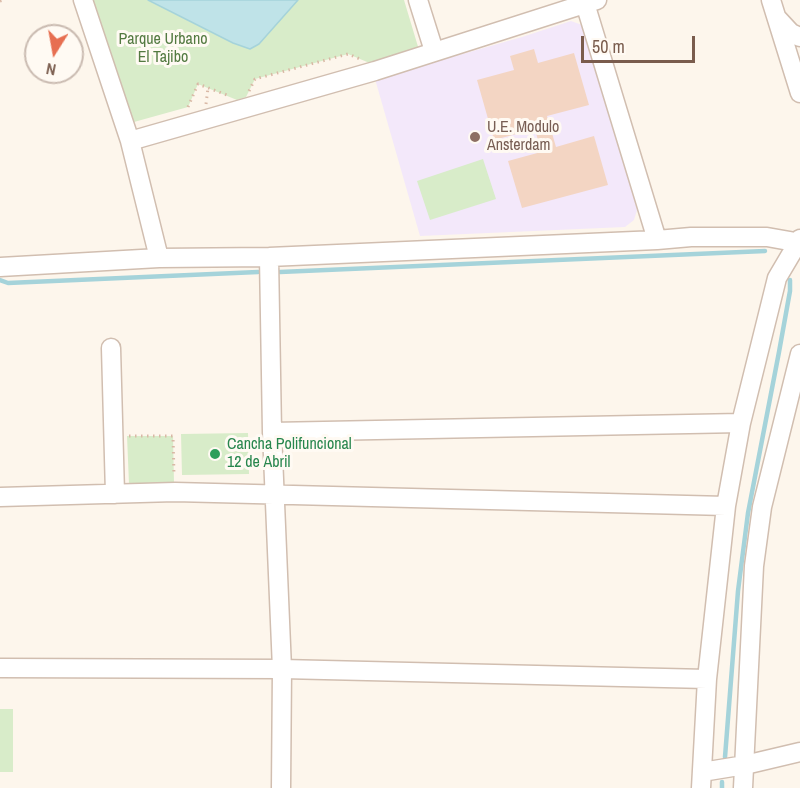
<!DOCTYPE html>
<html>
<head>
<meta charset="utf-8">
<style>
  body { margin:0 }
  #map { position:relative; width:800px; height:788px; overflow:hidden; background:#fdf6ec; font-family:"Archivo Narrow",sans-serif }
  canvas { display:block }
  .north { position:absolute; left:24px; top:24px; width:60px; height:60px; box-sizing:border-box; background:#fffaf3; border:2px solid #cabbb1; border-radius:50%; rotate:191deg; font-size:16px; font-weight:700; line-height:24px; text-align:center; color:#7a5c4d }
  .north::after { content:''; display:block; margin:auto; width:21px; height:27px; background:#e76f51; clip-path:polygon(50% 0,100% 100%,50% 72%,0 100%) }
  .scale { position:absolute; left:581px; top:36px; width:114px; height:27px; box-sizing:border-box; border:3px solid #7a5c4d; border-top:0; padding-left:8px; font-size:18px; line-height:21px; white-space:nowrap; color:#7a5c4d; -webkit-text-stroke:4px #fffaf3; paint-order:stroke }
</style>
</head>
<body>
<div id="map">
<canvas width="800" height="788"></canvas>
<div class="north">N</div>
<div class="scale">50 m</div>
</div>
<script>
const ctx = document.querySelector('canvas').getContext('2d');
ctx.lineJoin = 'round';
function paint(path, color) { ctx.fillStyle = color; ctx.fill(path, 'evenodd'); }
const shape = rows => new Path2D(rows.map(r => 'M' + r).join(''));
function strokePath(path, color, width, dash) { ctx.strokeStyle = color; ctx.lineWidth = width; ctx.lineCap = dash ? 'butt' : 'round'; ctx.setLineDash(dash || []); ctx.stroke(path); }
function label(font, color, halo, rows, align = 'center') {
  ctx.font = font + ' "Archivo Narrow",sans-serif'; ctx.lineWidth = 6; ctx.setLineDash([]); ctx.textBaseline = 'middle'; ctx.strokeStyle = halo; ctx.fillStyle = color; for (const [text, x, y, turn = 0] of rows) {
    ctx.save(); ctx.translate(x, y); ctx.rotate((+turn || 0) * Math.PI / 180); ctx.textAlign = isNaN(turn) ? turn : align; if (halo) ctx.strokeText(text, 0, 0); ctx.fillText(text, 0, 0); ctx.restore();
  }
}
paint(shape([
  [571,21,582,25,590,43,633,194,637,210,634,220,625,227,420,236,375,79,522,37]
]), '#f3e8fa');
paint(shape([
  [93,0,404,0,419,50,372,64,348,54,255,79,246,97,237,100,198,84,188,107,134,122],
  [483,159,496,199,430,220,417,181],
  [248,433,249,474,182,475,181,434],
  [127,436,173,436,174,483,129,484],
  [0,709,13,709,13,772,0,772]
]), '#d8ecc9');
const water = shape([
  [148,0,298,0,259,44,250,49,233,43,148,0]
]);
paint(water, '#bfe3e8');
strokePath(water, '#a5d3da', 1.5);
strokePath(shape([
  [280,272,765,251],
  [0,280,8,283,258,272],
  [725,757,738,591,748,513,779,352,790,291,790,280],
  [722,788,722,782]
]), '#a5d3da', 4.5);
paint(shape([
  [534,49,538,63,574,53,589,105,547,116,556,147,594,136,608,185,522,208,508,161,541,152,535,129,494,140,477,80,514,70,510,56]
]), '#f3d5c3');
const minor = shape([
  [83,0,130,141,159,258],
  [418,0,434,51],
  [584,0,657,240],
  [771,0,800,93],
  [778,19,791,33,800,37],
  [130,141,375,71,597,0],
  [269,257,272,432,282,669,281,788],
  [0,267,159,258,269,257,657,240,691,237,767,237,800,243],
  [111,348,115,494],
  [272,432,741,423],
  [0,497,175,492,726,506],
  [0,668,282,669,707,679],
  [702,772,745,765,800,752],
  [701,788,707,679,726,506,741,423,777,278,800,239],
  [743,788,754,566,762,507,800,354]
]);
strokePath(minor, '#d1beb0', 21);
strokePath(shape([
  [0,1,3,0],
  [249,91,255,79,348,54,360,59],
  [206,104,208,88],
  [188,107,198,84,227,95],
  [129,436,173,436,174,476]
]), '#d9b8a5', 3, [1.5, 4.5]);
strokePath(minor, '#fff', 18);
for (const [x, y, r, color] of [
  [475,137,6,"#8d6e63"],
  [215,454,6,"#2e9e5b"]
]) { const dot = new Path2D(); dot.arc(x, y, r, 0, 2 * Math.PI); ctx.fillStyle = color; ctx.fill(dot); strokePath(dot, '#fffaf3', 2); }
label('16px', '#537a41', '#fffaf3', [
  ["Parque Urbano",163,40],
  ["El Tajibo",163,58]
]);
label('16px', '#785e54', '#fffaf3', [
  ["U.E. Modulo",487,128],
  ["Ansterdam",487,146]
], 'left');
label('16px', '#27864d', '#fffaf3', [
  ["Cancha Polifuncional",227,445],
  ["12 de Abril",227,463]
], 'left');
</script>
</body>
</html>
